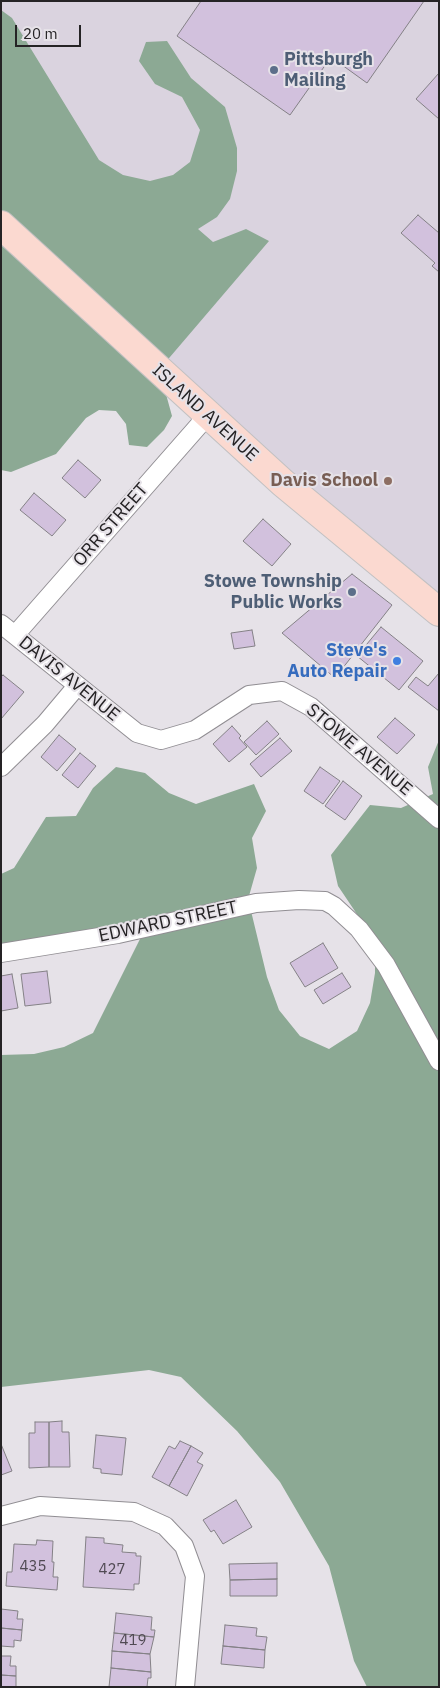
<!DOCTYPE html>
<html>
<head>
<meta charset="utf-8">
<style>
  body { margin:0 }
  #map { position:relative; width:440px; height:1688px; overflow:hidden; background:#e6e2e8; font-family:"IBM Plex Sans",sans-serif }
  canvas { display:block }
  .frame { position:absolute; inset:0; border:2px solid #252325; pointer-events:none }
  .scale { position:absolute; left:15px; top:25px; width:66px; height:22px; box-sizing:border-box; border:2px solid #252325; border-top:0; padding-left:6px; font-size:15px; line-height:18px; white-space:nowrap; color:#252325; -webkit-text-stroke:4px #e6e2e8; paint-order:stroke }
</style>
</head>
<body>
<div id="map">
<canvas width="440" height="1688"></canvas>
<div class="frame"></div>
<div class="scale">20 m</div>
</div>
<script>
const ctx = document.querySelector('canvas').getContext('2d');
ctx.lineJoin = 'round';
function paint(path, color) { ctx.fillStyle = color; ctx.fill(path, 'evenodd'); }
const shape = rows => new Path2D(rows.map(r => 'M' + r).join(''));
function strokePath(path, color, width, dash) { ctx.strokeStyle = color; ctx.lineWidth = width; ctx.lineCap = dash ? 'butt' : 'round'; ctx.setLineDash(dash || []); ctx.stroke(path); }
function label(font, color, halo, rows, align = 'center') {
  ctx.font = font + ' "IBM Plex Sans",sans-serif'; ctx.lineWidth = 4; ctx.setLineDash([]); ctx.textBaseline = 'middle'; ctx.strokeStyle = halo; ctx.fillStyle = color; for (const [text, x, y, turn = 0] of rows) {
    ctx.save(); ctx.translate(x, y); ctx.rotate((+turn || 0) * Math.PI / 180); ctx.textAlign = isNaN(turn) ? turn : align; if (halo) ctx.strokeText(text, 0, 0); ctx.fillText(text, 0, 0); ctx.restore();
  }
}
paint(shape([
  [1,1,439,1,439,612,1,225]
]), '#dad3df');
paint(shape([
  [1,10,12,18,99,160,123,175,150,181,173,175,190,162,200,130,182,97,155,84,139,61,146,42,167,41,191,78,225,107,237,148,237,171,230,199,217,217,198,229,213,242,246,229,269,241,164,364,1,217],
  [1,236,164,387,172,416,164,430,147,447,129,445,126,424,116,411,99,410,86,418,56,454,11,472,1,470],
  [439,740,439,1687,367,1687,354,1661,329,1566,280,1482,237,1431,181,1377,149,1370,1,1387,1,1055,34,1054,64,1047,93,1033,141,937,251,911,267,977,279,1010,300,1036,329,1049,357,1031,370,1003,375,973,375,941,338,886,331,855,370,805,401,808,433,794,428,767],
  [116,767,145,773,169,793,196,804,254,784,266,811,252,838,257,868,249,896,58,939,1,946,1,874,14,868,46,817,76,816,93,788]
]), '#8ca994');
const building = shape([
  [201,1,424,1,367,83,331,57,290,115,177,36,201,1],
  [439,73,439,119,416,99,439,73],
  [418,215,439,233,439,272,432,266,435,263,401,233,418,215],
  [78,460,101,480,85,498,62,478,78,460],
  [34,493,66,520,52,536,20,510,34,493],
  [263,519,291,544,272,566,243,541,263,519],
  [352,574,392,605,335,678,282,633,352,574],
  [381,627,423,661,399,690,357,656,381,627],
  [252,630,255,646,234,649,231,633,252,630],
  [439,673,439,711,408,687,416,677,428,686,439,673],
  [3,675,24,692,1,719,1,677,3,675],
  [395,718,415,735,397,754,377,737,395,718],
  [267,721,279,734,256,755,244,742,267,721],
  [232,726,241,736,239,738,247,747,229,762,213,744,232,726],
  [59,735,76,749,57,771,41,757,59,735],
  [280,738,292,751,261,777,250,764,280,738],
  [80,753,96,766,78,788,62,775,80,753],
  [320,767,340,781,323,804,304,791,320,767],
  [343,781,362,796,345,820,325,806,343,781],
  [323,943,338,968,305,987,290,963,323,943],
  [47,971,51,1003,25,1006,21,974,47,971],
  [342,973,351,987,323,1004,314,990,342,973],
  [12,974,18,1008,1,1011,1,976,12,974],
  [62,1421,62,1432,69,1432,70,1467,49,1467,49,1422,62,1421],
  [35,1422,49,1422,49,1467,29,1468,29,1433,35,1433,35,1422],
  [96,1435,126,1438,122,1475,101,1473,101,1469,93,1468,96,1435],
  [180,1441,191,1446,169,1486,152,1477,169,1446,175,1449,180,1441],
  [1,1444,12,1471,1,1475,1,1444],
  [191,1446,203,1453,197,1462,203,1465,187,1496,169,1486,191,1446],
  [236,1500,252,1527,223,1544,214,1530,211,1532,203,1520,236,1500],
  [86,1537,104,1538,104,1543,123,1545,122,1552,136,1553,136,1556,141,1556,139,1584,134,1584,134,1590,83,1587,86,1537],
  [37,1540,53,1541,52,1562,54,1562,53,1577,58,1577,57,1590,6,1586,7,1572,12,1572,14,1544,36,1545,37,1540],
  [277,1563,277,1579,230,1580,229,1564,277,1563],
  [277,1579,277,1596,230,1596,230,1580,277,1579],
  [1,1609,18,1611,17,1619,23,1619,22,1630,1,1628,1,1609],
  [116,1613,152,1617,151,1630,155,1630,154,1637,114,1633,116,1613],
  [225,1625,257,1628,256,1636,267,1637,265,1650,223,1646,225,1625],
  [1,1628,22,1630,21,1641,14,1640,14,1647,1,1646,1,1628],
  [114,1633,154,1637,150,1654,112,1651,114,1633],
  [223,1646,265,1650,264,1668,221,1664,223,1646],
  [112,1651,150,1654,151,1672,111,1668,112,1651],
  [1,1656,11,1656,10,1666,16,1666,16,1676,1,1675,1,1656],
  [111,1668,151,1672,151,1678,148,1678,147,1687,109,1687,111,1668],
  [1,1675,16,1676,16,1687,1,1687,1,1675]
]);
paint(building, '#d2c1dd');
strokePath(building, '#848186', 1);
const minor = shape([
  [1,624,137,733,161,740,195,730,249,695,282,691,311,707,439,819],
  [15,635,208,415],
  [1,767,45,724,77,686],
  [1,953,118,934,256,903,299,900,325,901,334,906,359,929,386,965,439,1061],
  [1,1516,40,1506,134,1512,165,1526,184,1546,195,1576,185,1687]
]);
const primary = shape([
  [1,225,283,483,439,612]
]);
strokePath(minor, '#918e93', 20);
strokePath(primary, '#c2c1c2', 30);
strokePath(minor, '#fff', 18);
strokePath(primary, '#fbd9d0', 28);
for (const [x, y, r, color] of [
  [274,70,5,"#5c6f8a"],
  [388,481,5,"#8d6e63"],
  [352,592,5,"#5c6f8a"],
  [397,661,5,"#3f7fe0"]
]) { const dot = new Path2D(); dot.arc(x, y, r, 0, 2 * Math.PI); ctx.fillStyle = color; ctx.fill(dot); strokePath(dot, '#e6e2e8', 2); }
label('15px', '#504a53', null, [
  ["435",33,1567],
  ["427",112,1570],
  ["419",133,1641]
]);
label('bold 18px', '#4e5e75', '#e6e2e8', [
  ["Pittsburgh",284,60],
  ["Mailing",284,81],
  ["Stowe Township",342,582,"right"],
  ["Public Works",342,603,"right"]
], 'left');
label('18px', '#252325', '#e6e2e8', [
  ["ISLAND AVENUE",205,413,42],
  ["ORR STREET",111,525,-49],
  ["DAVIS AVENUE",69,679,39],
  ["STOWE AVENUE",359,750,40],
  ["EDWARD STREET",168,922,-12]
]);
label('bold 18px', '#785e54', '#e6e2e8', [
  ["Davis School",378,481]
], 'right');
label('bold 18px', '#366cbe', '#e6e2e8', [
  ["Steve's",387,651],
  ["Auto Repair",387,672]
], 'right');
</script>
</body>
</html>
